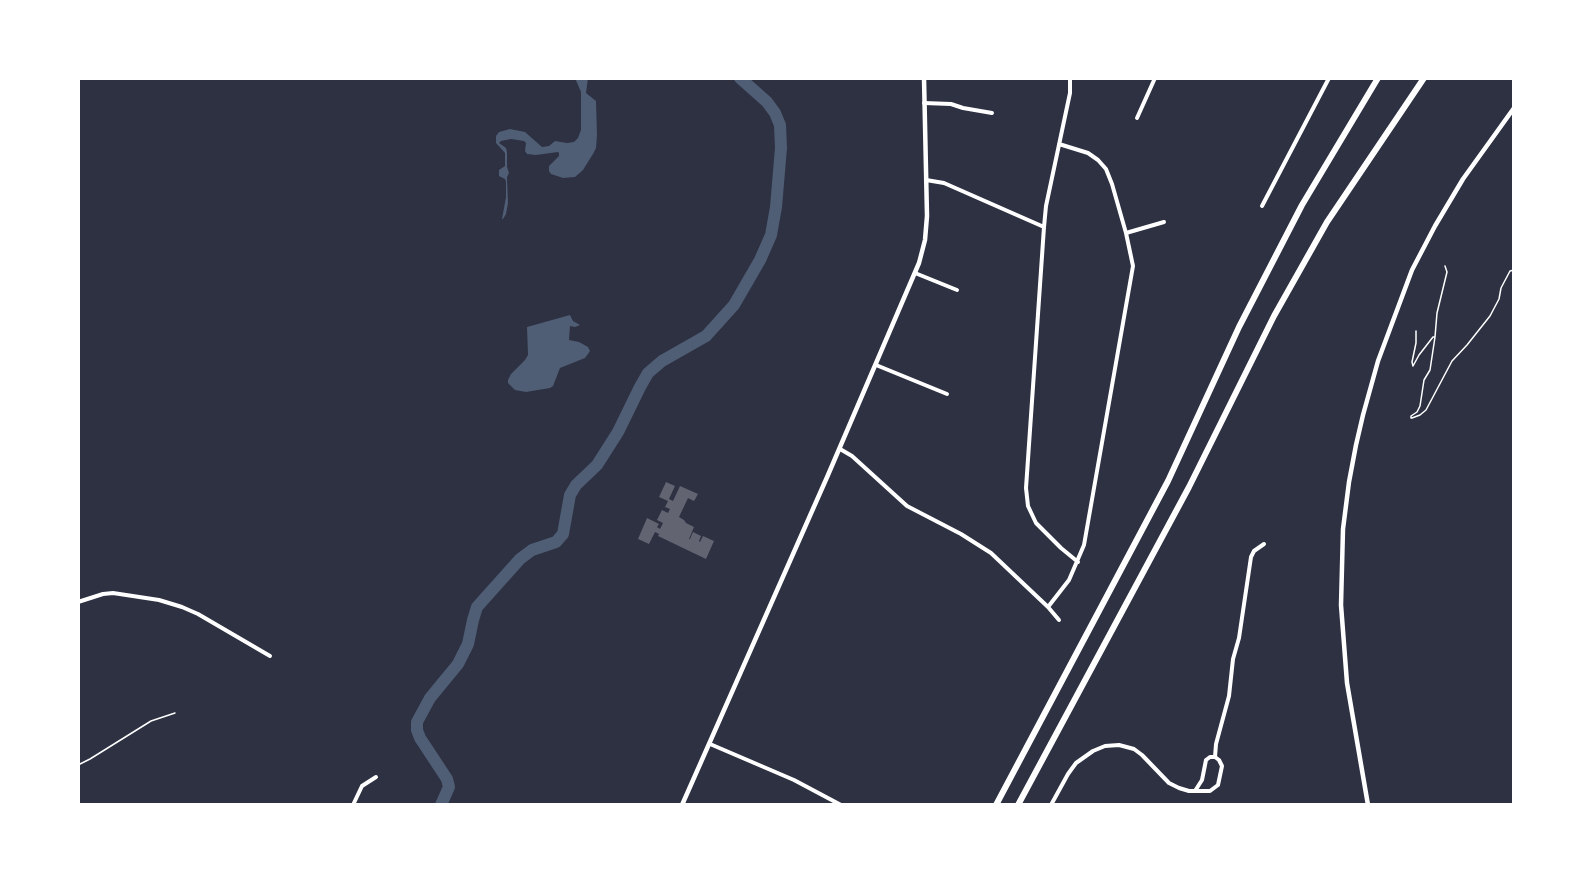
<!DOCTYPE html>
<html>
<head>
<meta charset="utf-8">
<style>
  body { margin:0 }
  #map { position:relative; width:1592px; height:883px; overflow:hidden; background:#2d3142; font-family:Ubuntu,sans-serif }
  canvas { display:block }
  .frame { position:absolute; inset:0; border:80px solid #fff; pointer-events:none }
</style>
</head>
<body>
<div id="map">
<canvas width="1592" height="883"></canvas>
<div class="frame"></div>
</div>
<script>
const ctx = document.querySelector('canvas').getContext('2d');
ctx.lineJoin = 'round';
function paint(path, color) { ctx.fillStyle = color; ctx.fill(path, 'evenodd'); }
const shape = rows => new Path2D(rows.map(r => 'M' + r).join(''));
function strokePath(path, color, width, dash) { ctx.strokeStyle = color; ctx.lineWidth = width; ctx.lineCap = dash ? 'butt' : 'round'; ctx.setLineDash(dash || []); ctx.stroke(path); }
paint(shape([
  [575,78,588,78,586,93,596,101,597,135,596,148,593,154,583,170,575,177,563,178,551,174,549,171,549,166,559,156,559,153,558,152,536,155,527,154,525,151,526,143,524,141,511,139,501,141,499,143,506,148,507,152,507,167,509,173,507,177,508,203,506,214,503,219,502,219,506,197,506,182,505,179,499,176,499,170,505,166,505,153,496,143,496,136,499,132,510,129,525,132,542,147,549,146,555,141,567,143,574,142,578,138,581,130,581,92],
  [570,315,573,321,580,325,575,327,570,326,569,340,579,342,588,347,590,351,588,354,585,358,560,368,553,386,550,388,526,392,515,390,508,383,508,380,511,374,525,360,528,355,527,327]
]), '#4f5d75');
strokePath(shape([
  [441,805,449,787,447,779,420,738,417,730,417,722,430,698,458,664,468,644,473,620,477,607,520,559,532,550,556,542,563,534,570,495,576,485,597,465,618,432,640,387,648,373,662,361,706,336,734,305,760,260,771,235,776,207,781,148,780,125,775,113,767,102,740,78]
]), '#4f5d75', 12);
paint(shape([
  [666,482,675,486,669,499,673,501,680,486,698,494,694,501,688,498,679,517,684,520,686,523,694,527,689,539,690,539,693,532,701,536,699,541,700,542,703,536,714,541,706,559,658,536,659,534,655,532,649,544,638,539,647,518,659,524,657,527,660,529,663,523,657,520,662,510,668,513,670,509,665,507,668,501,659,497]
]), '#626471');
strokePath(shape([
  [1416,331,1416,343,1412,362,1413,366,1419,355,1433,337,1435,337,1430,370,1424,380,1420,406,1417,412,1411,416,1411,418,1412,418,1420,415,1426,410,1452,361,1467,345,1490,316,1499,299,1501,288,1510,271,1514,270],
  [1435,337,1437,313,1447,272,1445,266]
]), '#fff', 1.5);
strokePath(shape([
  [78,765,90,759,151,721,175,713]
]), '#fff', 1.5);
strokePath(shape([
  [1070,78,1070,93,1046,206,1044,227,1026,488,1028,506,1036,523,1061,548,1078,562],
  [924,103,951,104,963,108,992,113],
  [1137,118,1155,78],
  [926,180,944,183,1044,227],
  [1262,206,1329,78],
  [1126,233,1164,222],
  [915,273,957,290],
  [876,365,947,394],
  [840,449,852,456,907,506,961,534,991,553,1048,607,1059,620],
  [78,602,103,594,113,593,159,600,182,607,198,614,270,656],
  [1048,607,1069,580,1084,545,1133,266,1126,233,1112,184,1106,169,1098,160,1088,153,1059,144],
  [710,744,794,780,841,805],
  [1215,757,1216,744,1229,696,1233,659,1239,638,1251,557,1254,551,1264,544],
  [1195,791,1202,780,1206,760,1210,757,1215,757],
  [353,805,362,786,376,777],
  [1051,805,1068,774,1076,763,1093,751,1105,746,1119,745,1134,749,1142,755,1169,783,1179,788,1189,791,1210,791,1218,785,1222,766,1219,760,1215,757]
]), '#fff', 4);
strokePath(shape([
  [1368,805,1347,683,1341,605,1343,529,1349,482,1356,445,1363,415,1378,361,1412,270,1435,226,1463,179,1514,108]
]), '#fff', 4.5);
strokePath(shape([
  [682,805,828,475,919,263,925,240,927,216,924,78]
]), '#fff', 4.5);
strokePath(shape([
  [996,805,1168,481,1239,327,1302,205,1378,78],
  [1018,805,1189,487,1274,316,1327,222,1424,78]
]), '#fff', 6);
</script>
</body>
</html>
